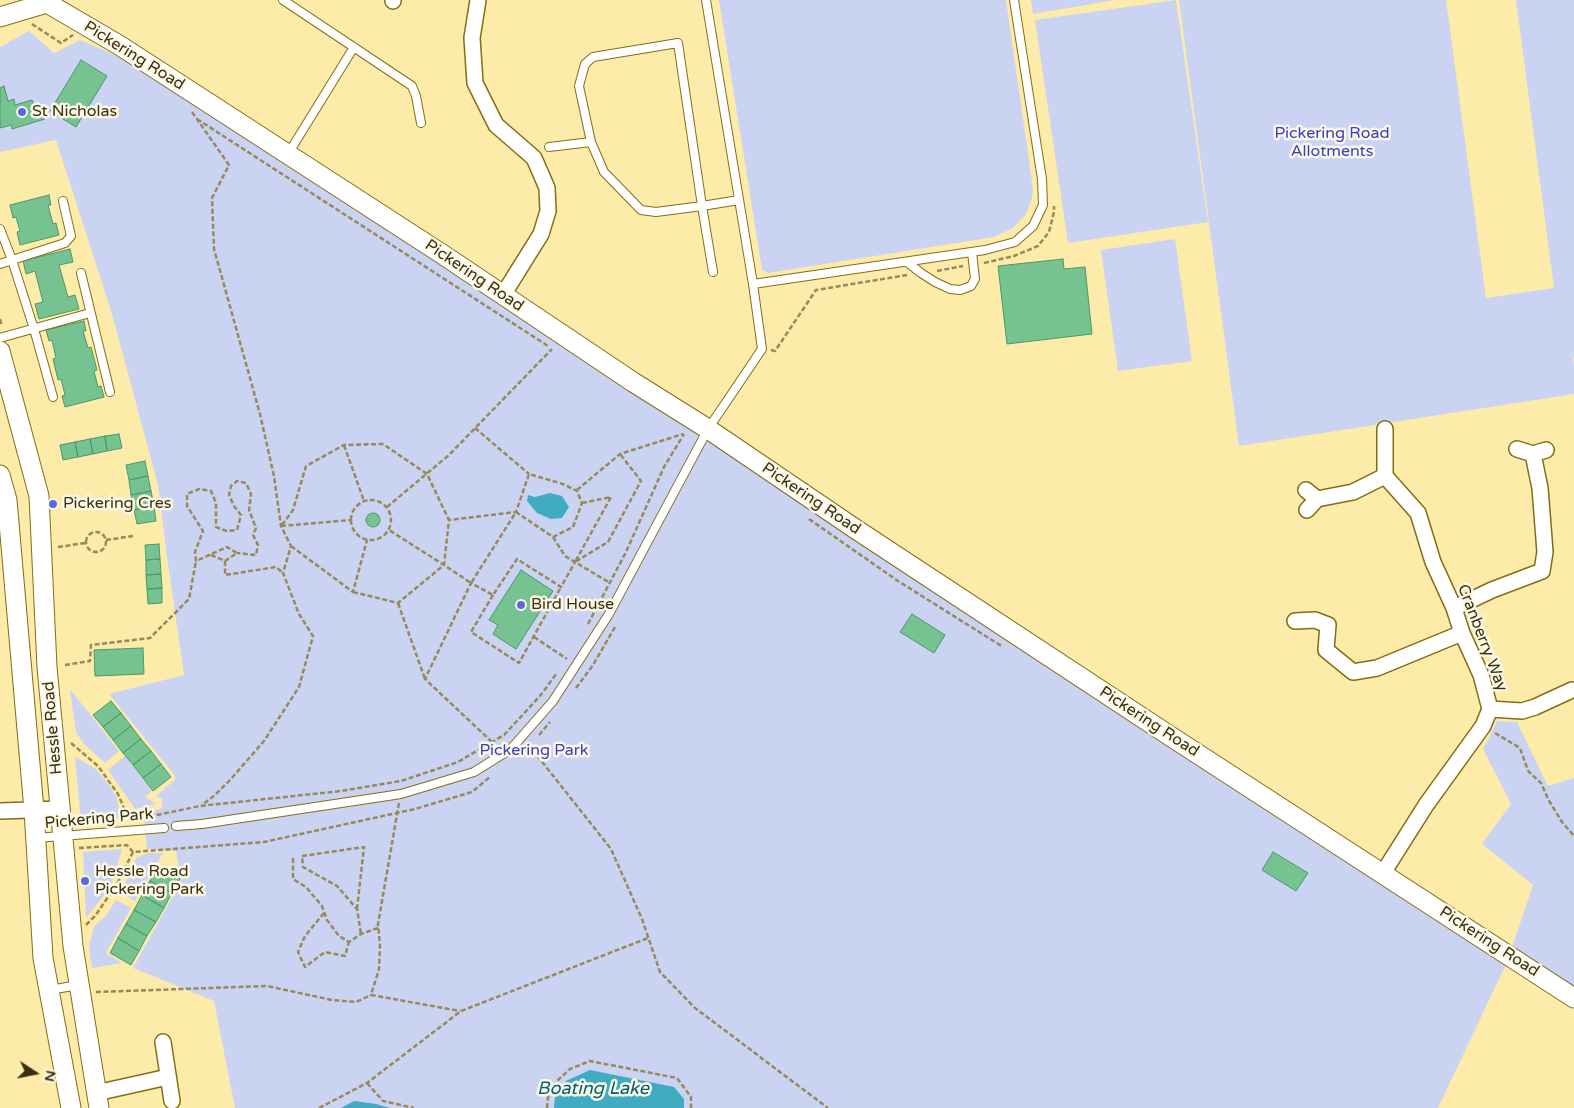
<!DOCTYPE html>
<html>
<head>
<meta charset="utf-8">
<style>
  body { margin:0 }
  #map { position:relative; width:1574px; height:1108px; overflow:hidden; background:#fdebaa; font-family:"Varela Round",sans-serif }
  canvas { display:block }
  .north { position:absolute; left:10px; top:1048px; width:50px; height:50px; -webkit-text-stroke:4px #fcf8e8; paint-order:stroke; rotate:101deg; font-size:14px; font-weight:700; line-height:20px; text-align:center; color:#39300d }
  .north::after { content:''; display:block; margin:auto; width:18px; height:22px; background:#39300d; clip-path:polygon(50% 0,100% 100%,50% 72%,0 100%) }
</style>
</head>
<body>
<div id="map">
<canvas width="1574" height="1108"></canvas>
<div class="north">N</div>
</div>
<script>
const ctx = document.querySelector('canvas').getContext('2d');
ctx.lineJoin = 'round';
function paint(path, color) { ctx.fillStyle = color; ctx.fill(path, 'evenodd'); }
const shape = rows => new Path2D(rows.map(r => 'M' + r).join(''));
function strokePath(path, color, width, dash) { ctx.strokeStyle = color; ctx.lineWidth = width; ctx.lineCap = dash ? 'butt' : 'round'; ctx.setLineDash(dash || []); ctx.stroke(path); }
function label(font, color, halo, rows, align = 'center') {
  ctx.font = font + ' "Varela Round",sans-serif'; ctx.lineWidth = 5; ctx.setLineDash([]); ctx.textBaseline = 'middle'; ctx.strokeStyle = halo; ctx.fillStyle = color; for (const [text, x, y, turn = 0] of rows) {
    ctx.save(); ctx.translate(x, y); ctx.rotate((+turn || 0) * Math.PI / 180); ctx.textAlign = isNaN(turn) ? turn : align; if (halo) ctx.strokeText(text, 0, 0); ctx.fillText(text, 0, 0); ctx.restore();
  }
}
paint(shape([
  [719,0,1006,0,1033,188,1032,199,1026,214,1013,228,994,237,768,273,762,270],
  [1031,0,1115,0,1033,14],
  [1176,0,1208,222,1068,243,1035,20],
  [1179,0,1446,0,1486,298,1554,288,1516,0,1574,0,1574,359,1572,352,1574,366,1574,394,1239,446],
  [29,31,54,53,80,40,122,58,1508,959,1533,885,1482,844,1511,804,1483,749,1497,721,1517,722,1548,786,1574,778,1574,988,1508,960,1438,1108,235,1108,214,1001,133,968,181,881,176,851,147,849,144,814,162,808,162,799,156,796,176,779,172,772,109,694,184,675,167,557,158,485,112,314,56,140,0,152,0,47],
  [1175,239,1192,361,1118,371,1101,250],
  [70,689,119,751,105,763,84,744,76,732],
  [125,756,152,791,145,797,156,804,135,809,108,770],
  [75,757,96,769,110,786,117,798,120,818,81,822],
  [122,849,111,885,102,898,86,918,83,852],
  [147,853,163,853,135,901,121,893,136,858],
  [116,900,131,908,106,953,122,963,92,968,89,947,94,926,105,917]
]), '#cbd3f3');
paint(shape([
  [550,493,562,496,569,507,562,518,551,519,537,513,527,501,528,495,535,497],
  [590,1070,674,1087,684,1099,684,1108,554,1108,555,1097,566,1081],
  [354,1101,376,1104,390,1108,341,1108]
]), '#41abc1');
const building = shape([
  [81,60,107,76,76,127,50,111,81,60],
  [4,86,8,101,14,99,15,105,32,100,34,105,41,103,45,119,12,129,11,125,0,128,0,88,4,86],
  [49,195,51,205,48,205,53,224,56,223,59,235,20,245,17,232,20,231,16,217,13,218,10,205,49,195],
  [70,249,73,262,59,265,68,297,75,295,79,309,39,319,35,304,43,302,35,271,26,274,23,261,70,249],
  [1063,259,1064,269,1085,267,1092,334,1007,344,998,266,1063,259],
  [84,321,86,331,83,331,88,348,91,347,97,370,94,371,98,387,101,386,104,397,65,407,62,396,65,395,61,379,58,380,53,359,56,358,52,340,49,341,46,330,84,321],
  [119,434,122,448,107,451,105,436,119,434],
  [105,436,107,451,93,454,90,439,105,436],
  [90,439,93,454,78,457,75,442,90,439],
  [75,442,78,457,63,460,60,445,75,442],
  [145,461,148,476,129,480,126,465,145,461],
  [148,476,151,491,131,495,129,480,148,476],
  [151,491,154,506,134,510,131,495,151,491],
  [154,506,156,521,137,524,134,510,154,506],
  '366 520a7 7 0 1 1 14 0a7 7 0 1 1-14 0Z',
  [159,544,160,559,146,560,145,545,159,544],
  [160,559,161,574,146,575,146,560,160,559],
  [521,570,553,591,516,649,493,634,498,625,489,620,521,570],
  [161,574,162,588,147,589,146,575,161,574],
  [162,588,162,603,148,604,147,589,162,588],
  [912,614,945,635,934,653,900,632,912,614],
  [143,648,144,674,95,676,94,650,143,648],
  [111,701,121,713,103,727,93,715,111,701],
  [121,713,131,726,113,740,103,727,121,713],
  [131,726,141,739,123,753,113,740,131,726],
  [141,739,151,751,133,765,123,753,141,739],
  [151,751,161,764,143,778,133,765,151,751],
  [161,764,171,777,153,791,143,778,161,764],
  [1273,852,1308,873,1296,891,1262,870,1273,852],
  [158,867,180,879,172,893,150,881,158,867],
  [150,881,172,893,164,908,142,895,150,881],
  [142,895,164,908,156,922,134,910,142,895],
  [134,910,156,922,147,936,126,924,134,910],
  [126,924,147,936,139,951,118,938,126,924],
  [118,938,139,951,131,965,110,953,118,938]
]);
paint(building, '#76c391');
strokePath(building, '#4b9869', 1);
const service = shape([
  [283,0,412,86,416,96,421,123],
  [549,147,591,142],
  [288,154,354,47],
  [0,229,12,260,34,329,53,397],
  [907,262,921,273,935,282,950,289,960,290,971,286,975,279,972,252],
  [0,264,65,243,71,236,63,201],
  [713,272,702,206,678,43,593,57,585,64,579,86,591,142,604,172,641,210,656,212,702,206,739,200],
  [81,273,110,392],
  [753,284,985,250,1015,242,1033,226,1043,205,1042,179,1014,0],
  [0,338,90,313],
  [176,826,202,824,401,794,474,772,511,749,553,701,609,614,708,429,762,349,753,284,706,0],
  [36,838,164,828],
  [50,990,78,985]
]);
const minor = shape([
  [393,0,393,1],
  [478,0,472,38,475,83,496,125,534,158,547,188,548,211,541,234,503,295],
  [1517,449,1533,454,1546,450],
  [1306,490,1317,499,1307,510],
  [1317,499,1353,492,1385,476],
  [1454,608,1492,590,1542,571,1545,552,1540,488,1533,454],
  [1295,621,1315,620,1328,625,1326,650,1353,672,1377,668,1462,633],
  [1490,709,1522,711,1535,707,1572,690],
  [0,811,60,809],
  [1383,873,1426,805,1483,726,1490,709,1481,675,1462,633,1454,608,1433,562,1418,513,1385,476,1385,429],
  [163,1042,172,1101],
  [96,1093,168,1077]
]);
const tertiary = shape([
  [42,0,119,45,442,254,633,382,708,429,857,530,1167,734,1574,998],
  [0,17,47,3],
  [0,351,39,496,47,667,73,946,99,1108],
  [0,475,7,500,34,810,43,958,71,1108]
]);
strokePath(service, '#846e12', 10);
strokePath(minor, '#846e12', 18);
strokePath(tertiary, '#846e12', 21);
strokePath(shape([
  [32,24,61,43,73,35],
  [192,112,229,165,212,198,214,249,260,414,274,476,281,526,291,546,283,573,299,614,313,636,299,687,264,741,231,779,215,795,202,805],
  [197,119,548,346],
  [984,263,1014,256,1038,246,1049,232,1054,212,1054,206],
  [937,271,963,266],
  [0,319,2,326],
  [771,350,775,351,816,290,907,275],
  [475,428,529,474],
  [344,445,364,501],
  [577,490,620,454,683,434],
  '351 520a20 20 0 1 1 40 0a20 20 0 1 1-40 0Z',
  [582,503,611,497,575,562,608,542,641,481,620,454],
  [387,507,449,455,552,349],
  [809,519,898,581,1003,647],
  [282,525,293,510,306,466,344,445,383,444,427,474,449,520,444,565,471,583,516,512,553,537,573,527,582,503,577,491,563,484,529,474,516,512,449,520],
  [281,526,351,520],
  '86 542a10 10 0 1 1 20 0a10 10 0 1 1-20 0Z',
  [553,537,565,556,610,583],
  [106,540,133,536],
  [291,546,353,592,367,540],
  [58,547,85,543],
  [211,555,225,561,237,553,227,547,196,561,195,552,203,531,187,506,187,494,199,489,211,491,216,503,216,527,227,531,237,530,241,515,234,506,229,495,231,486,237,481,246,483,251,494,249,510,256,528,253,535,258,545,256,555,237,553],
  [225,561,225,575,276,567,283,573],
  [353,592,398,603,444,565,389,530],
  [493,595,471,632,519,663,561,587],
  [398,603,425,679],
  [588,624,626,552,664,467,684,434],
  [534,637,567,659],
  [65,665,90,661,91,645,150,638,189,599,196,561],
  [576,688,593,665,615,627],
  [1495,733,1520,748,1526,765,1529,772,1541,783,1548,799,1562,822,1574,836],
  [539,735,550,722],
  [492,742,425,679,471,583,493,595,517,559,561,587,575,562],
  [71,743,98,766,118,794,129,820],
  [528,744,611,849,642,919,660,972,695,1008,828,1108],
  [399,803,378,924,380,945,379,969,371,995,460,1011],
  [142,818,200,806,341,791,401,781,458,762,504,735,540,696,557,673],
  [79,848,127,845,133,852],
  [293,858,293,879,306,887,322,906,327,920,339,936,349,942,361,934,378,928],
  [357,909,364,847,302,856,303,867,337,886,357,909,361,934],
  [324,913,305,936,298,952,305,967,325,952,345,956,349,942],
  [86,925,95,916,117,884,133,852,264,842,415,809,472,792,491,776],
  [96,992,267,986,332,1000,356,1002,371,995],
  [367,1083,383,1101,414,1108],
  [319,1108,367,1083,461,1011,648,938],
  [547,1108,548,1097,557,1081,570,1069,590,1061,677,1078,691,1097,691,1108]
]), '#978958', 2.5, [5, 2.5]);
strokePath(service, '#fff', 8);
strokePath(minor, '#fff', 15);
strokePath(tertiary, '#fff', 19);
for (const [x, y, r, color] of [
  [22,112,5,"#5b68df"],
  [53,504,5,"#5b68df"],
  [521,605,5,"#5b68df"],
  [85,881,5,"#5b68df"]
]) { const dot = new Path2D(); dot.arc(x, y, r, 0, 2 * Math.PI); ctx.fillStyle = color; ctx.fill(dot); strokePath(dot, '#fcf8e8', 2); }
label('16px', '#39300d', '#fcf8e8', [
  ["Pickering Road",134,56,32],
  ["Pickering Road",474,276,34],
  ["Pickering Road",811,499,34],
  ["Cranberry Way",1482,638,69],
  ["Pickering Road",1149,722,33],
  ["Hessle Road",53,728,-95],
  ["Pickering Park",99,819,-5],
  ["Pickering Road",1489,942,33]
]);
label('16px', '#39300d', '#fcf8e8', [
  ["St Nicholas",32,112],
  ["Pickering Cres",63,504],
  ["Bird House",531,605],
  ["Hessle Road",95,872],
  ["Pickering Park",95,890]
], 'left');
label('16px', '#3b3cbe', '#fcf8e8', [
  ["Pickering Road",1332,134],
  ["Allotments",1332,152],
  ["Pickering Park",534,751]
]);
label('italic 18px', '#056172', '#fcf8e8', [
  ["Boating Lake",593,1089]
]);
</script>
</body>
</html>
